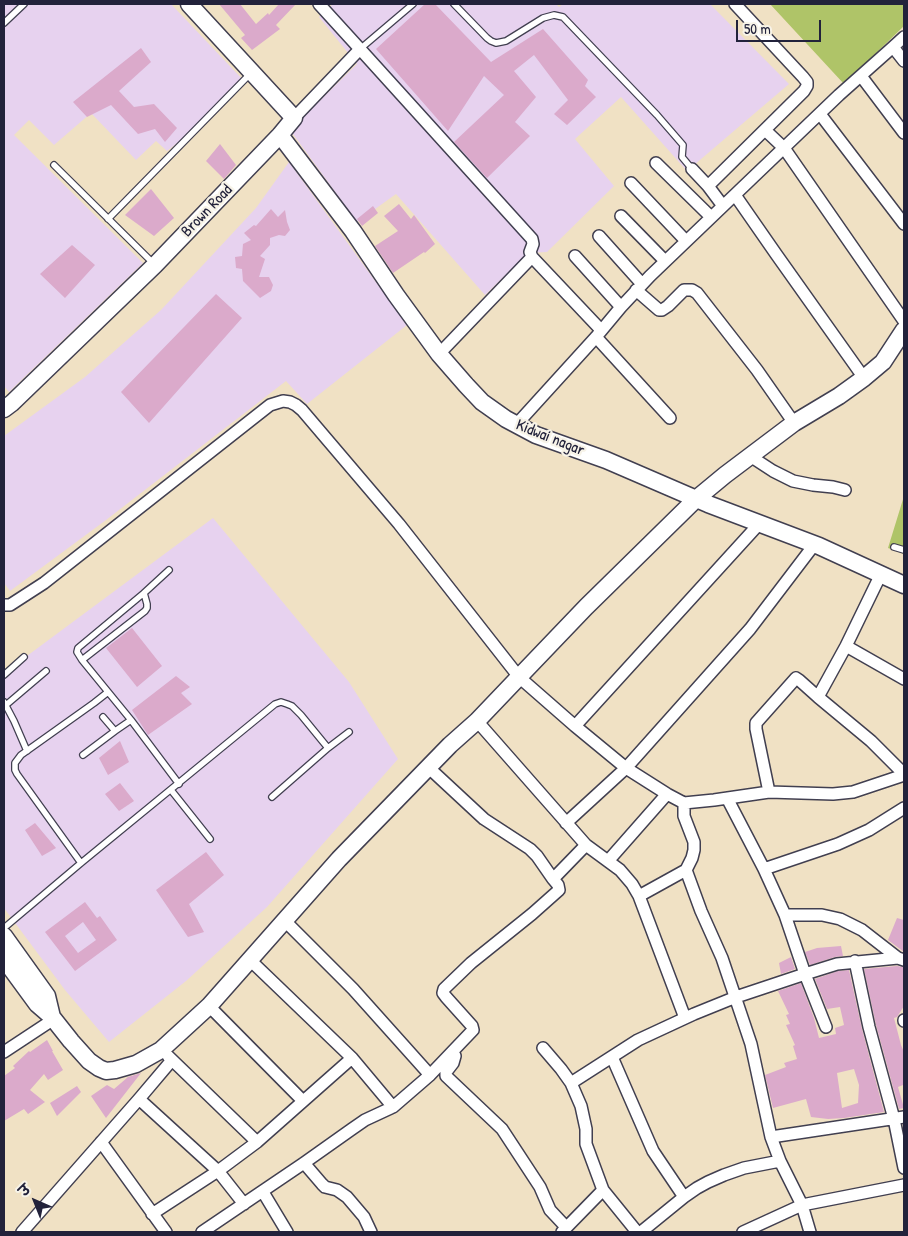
<!DOCTYPE html>
<html>
<head>
<meta charset="utf-8">
<style>
  body { margin:0 }
  #map { position:relative; width:908px; height:1236px; overflow:hidden; background:#f0e1c4; font-family:"Patrick Hand","Playpen Sans Deva",sans-serif }
  canvas { display:block }
  .frame { position:absolute; inset:0; border:5px solid #22223b; pointer-events:none }
  .north { position:absolute; left:10px; top:1176px; width:50px; height:50px; -webkit-text-stroke:4px #f7f3e8; paint-order:stroke; rotate:316deg; font-size:14px; font-weight:700; line-height:20px; text-align:center; color:#22223b }
  .north::after { content:''; display:block; margin:auto; width:18px; height:22px; background:#22223b; clip-path:polygon(50% 0,100% 100%,50% 72%,0 100%) }
  .scale { position:absolute; left:736px; top:20px; width:85px; height:22px; box-sizing:border-box; border:2px solid #22223b; border-top:0; padding-left:6px; font-size:15px; line-height:18px; white-space:nowrap; color:#22223b; -webkit-text-stroke:4px #f7f3e8; paint-order:stroke }
</style>
</head>
<body>
<div id="map">
<canvas width="908" height="1236"></canvas>
<div class="frame"></div>
<div class="north">उ</div>
<div class="scale">50 m</div>
</div>
<script>
const ctx = document.querySelector('canvas').getContext('2d');
ctx.lineJoin = 'round';
function paint(path, color) { ctx.fillStyle = color; ctx.fill(path, 'evenodd'); }
const shape = rows => new Path2D(rows.map(r => 'M' + r).join(''));
function strokePath(path, color, width, dash) { ctx.strokeStyle = color; ctx.lineWidth = width; ctx.lineCap = dash ? 'butt' : 'round'; ctx.setLineDash(dash || []); ctx.stroke(path); }
function label(font, color, halo, rows, align = 'center') {
  ctx.font = font + ' "Patrick Hand",sans-serif'; ctx.lineWidth = 4.5; ctx.setLineDash([]); ctx.textBaseline = 'middle'; ctx.strokeStyle = halo; ctx.fillStyle = color; for (const [text, x, y, turn = 0] of rows) {
    ctx.save(); ctx.translate(x, y); ctx.rotate((+turn || 0) * Math.PI / 180); ctx.textAlign = isNaN(turn) ? turn : align; if (halo) ctx.strokeText(text, 0, 0); ctx.fillText(text, 0, 0); ctx.restore();
  }
}
paint(shape([
  [4,4,171,4,245,82,200,125,167,151,156,141,136,160,91,113,54,145,29,120,14,135,143,263,9,392,4,386],
  [333,4,556,4,559,7,563,4,710,4,789,84,687,171,621,97,575,139,614,186,547,252,528,253,485,295,396,194,357,222,290,130,357,64,319,17],
  [289,162,407,325,307,404,286,381,106,520,10,591,4,583,4,436,85,377,161,310,256,208],
  [213,518,349,682,398,759,267,907,186,981,109,1042,65,990,4,908,4,673]
]), '#e7d2ef');
paint(shape([
  [770,4,904,4,904,26,844,84],
  [904,496,904,554,888,548]
]), '#afc468');
paint(shape([
  [219,4,240,4,256,24,268,13,269,15,279,4,296,4,276,25,280,29,252,50,241,38,245,35],
  [425,4,435,4,491,62,543,29,588,80,585,86,596,97,567,125,554,114,568,100,534,55,514,71,536,97,515,122,530,136,487,178,454,142,504,95,484,76,448,131,376,49],
  [141,48,151,62,119,91,134,107,154,104,177,128,165,142,155,129,138,134,111,105,87,117,73,102],
  [220,144,236,165,224,179,206,161],
  [151,189,174,218,154,236,125,215],
  [399,204,411,219,414,215,435,244,425,253,424,252,393,273,375,246,398,231,384,216],
  [373,206,378,213,362,226,357,219],
  [271,209,278,217,285,210,287,222,290,230,285,236,279,235,270,238,270,245,260,256,265,259,259,277,269,277,273,285,271,291,260,298,243,281,242,269,236,268,235,257,242,256,243,244,251,240,244,233,254,225,256,226],
  [72,245,95,265,65,298,40,274],
  [216,294,242,318,149,423,121,392],
  [132,628,162,666,137,687,106,648],
  [176,676,190,687,181,693,192,704,148,735,132,710],
  [120,741,129,762,108,775,99,758],
  [120,783,134,801,119,811,105,794],
  [35,823,56,848,42,856,25,830],
  [206,852,224,875,189,904,204,932,188,937,156,890],
  [85,902,97,918,100,916,117,940,75,971,45,932],
  [83,922,96,940,78,953,65,936],
  [897,918,904,920,904,952,888,940],
  [841,946,843,956,835,957,810,965,805,952,817,948],
  [791,957,795,969,781,974,779,963],
  [897,966,904,967,904,1006,897,1017,894,1018,901,1045,904,1052,903,1085,898,1087,904,1108,899,1109,876,1025,864,969],
  [849,970,862,1029,884,1112,844,1118,828,1119,811,1117,806,1099,773,1108,765,1075,786,1067,784,1063,797,1059,793,1046,795,1045,786,1025,790,1024,786,1015,789,1014,778,991,801,983,814,1018,819,1038,836,1034,835,1028,844,1025,840,1007,827,1009,815,979,838,971],
  [854,1069,859,1085,858,1103,842,1108,837,1073],
  [47,1040,53,1051,52,1051,63,1070,48,1080,44,1074,30,1090,45,1102,28,1114,24,1109,4,1121,4,1076,15,1068,13,1066,29,1051,30,1052],
  [141,1073,106,1118,91,1096,107,1085,114,1089,128,1077],
  [77,1086,81,1092,57,1116,50,1103]
]), '#dbaacb');
const lane = shape([
  [454,4,487,38,491,41,496,43,506,41,543,18,554,15,563,17,657,115,683,145,682,157,692,169],
  [4,23,24,4],
  [360,49,413,4],
  [54,165,154,264],
  [108,219,251,73],
  [894,547,904,550],
  [169,570,144,593,147,604,147,608,145,611,82,660,131,720,179,784],
  [82,660,77,652,78,648,144,593],
  [4,675,24,657],
  [4,702,14,721,27,751],
  [6,705,46,671],
  [115,731,131,720],
  [328,748,349,732],
  [83,755,115,731,103,717],
  [171,790,210,839],
  [81,863,17,774,15,770,15,763,21,755,94,703,108,692],
  [4,928,81,863,275,704,281,702,287,704,292,706,301,715,328,748,272,797]
]);
const street = shape([
  [893,47,904,37],
  [360,49,532,239,533,244,530,252,532,257,601,330],
  [861,76,904,133],
  [820,114,904,224],
  [294,118,360,49,319,4],
  [765,130,784,148,904,321],
  [656,163,711,217],
  [692,169,708,186],
  [631,183,686,241],
  [735,195,776,254,864,378],
  [723,206,708,186,804,91,807,86,807,82,803,77,735,4],
  [621,216,665,261],
  [599,236,642,284],
  [575,256,621,307],
  [636,290,659,310,662,310,668,306,684,290,692,290,697,293,757,370,794,423],
  [596,337,670,418],
  [439,354,532,257],
  [516,425,596,337,621,307,650,276,839,95,893,47,904,61],
  [750,456,773,471,793,481,813,485,833,487,845,490],
  [881,574,846,646,818,697,871,741,904,774],
  [4,605,10,605,44,583,270,405,283,401,290,402,296,405,302,410,399,524,519,677,575,726,626,768,667,794,684,803,714,800,769,792,833,794,853,792,904,775],
  [846,646,904,679],
  [477,721,586,845,620,870,632,884,639,896,685,1018],
  [575,726,759,524],
  [428,767,484,819,530,849,537,856,553,879],
  [769,792,756,729,756,723,796,678,799,680,818,697],
  [727,798,764,869,785,915,805,974,826,1027],
  [684,803,684,816,694,842,694,850,692,858,686,870,701,911,722,958,751,1044,771,1137,780,1161,802,1205,810,1232],
  [566,823,626,768,750,629,814,545],
  [608,861,667,794],
  [764,869,838,844,869,830,904,808],
  [639,896,686,870],
  [785,915,822,915,840,919,862,930,898,958],
  [284,920,353,989,430,1075],
  [855,961,869,1027,894,1119,904,1168],
  [209,1006,303,1101],
  [904,1020,904,1021],
  [543,1048,561,1069,571,1083,581,1106,586,1129,586,1144,603,1190,562,1232],
  [4,1052,54,1019],
  [453,1052,455,1056,453,1063,446,1072,446,1076,502,1129,540,1187,550,1210,566,1227],
  [168,1056,257,1142],
  [612,1057,653,1151,684,1197],
  [352,1058,393,1107],
  [571,1083,638,1040,694,1014,736,997,805,974,837,964,898,958,904,960],
  [139,1099,218,1171,244,1204],
  [771,1137,904,1117],
  [101,1142,166,1232],
  [304,1163,322,1184,325,1187,337,1190,347,1197,364,1217,371,1232],
  [603,1190,637,1232],
  [263,1192,287,1232],
  [152,1214,218,1171,257,1142,352,1058,250,960],
  [22,1232,139,1099,172,1060],
  [202,1232,304,1163,352,1129,365,1120,393,1107,430,1075,473,1030,472,1026,446,997,443,993,444,989,471,963,532,914,559,890,558,885,553,879,586,845],
  [641,1232,684,1197,697,1188,708,1182,724,1175,744,1168,780,1161],
  [743,1232,802,1205,904,1185]
]);
const secondary = shape([
  [280,135,353,231,396,295,439,354,466,385,482,402,506,419,536,435,606,460,708,504,819,546,904,585],
  [4,409,12,403,155,265,280,135,294,118,189,4],
  [4,936,47,996,52,1017],
  [4,959,37,1004,52,1017,71,1041,89,1061,99,1068,106,1071,115,1070,136,1064,161,1050,209,1006,339,859,450,745,477,721,519,677,586,607,696,499,725,475,794,423,839,396,864,378,883,362,904,330]
]);
strokePath(lane, '#413f50', 8);
strokePath(street, '#413f50', 14);
strokePath(secondary, '#413f50', 19);
strokePath(lane, '#fff', 5.5);
strokePath(street, '#fff', 11);
strokePath(secondary, '#fff', 16);
label('16px', '#22223b', '#f7f3e8', [
  ["Brown Road",207,211,-46],
  ["Kidwai nagar",550,438,22]
]);
</script>
</body>
</html>
